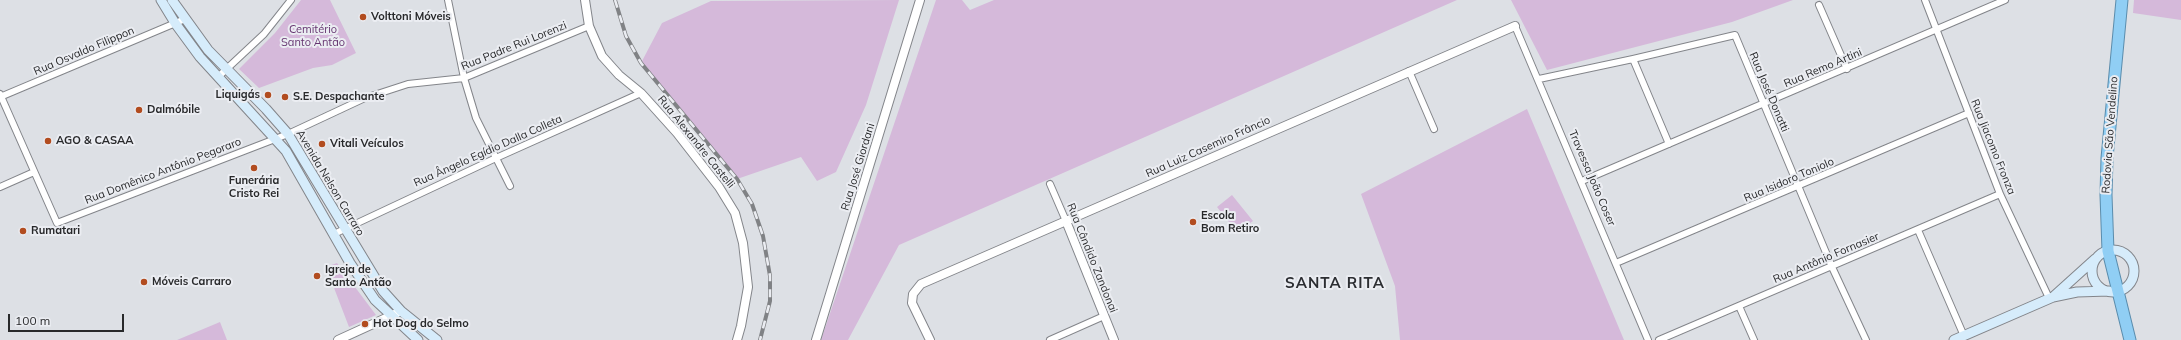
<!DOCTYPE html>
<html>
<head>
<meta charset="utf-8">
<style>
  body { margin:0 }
  #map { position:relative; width:2181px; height:340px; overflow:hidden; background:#dde0e5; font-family:Mulish,sans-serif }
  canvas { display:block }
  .scale { position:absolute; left:8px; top:314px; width:116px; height:18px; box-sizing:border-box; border:2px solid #28292b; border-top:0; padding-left:5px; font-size:12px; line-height:14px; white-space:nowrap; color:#28292b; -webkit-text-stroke:3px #ebedf2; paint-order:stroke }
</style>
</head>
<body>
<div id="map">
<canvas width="2181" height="340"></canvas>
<div class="scale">100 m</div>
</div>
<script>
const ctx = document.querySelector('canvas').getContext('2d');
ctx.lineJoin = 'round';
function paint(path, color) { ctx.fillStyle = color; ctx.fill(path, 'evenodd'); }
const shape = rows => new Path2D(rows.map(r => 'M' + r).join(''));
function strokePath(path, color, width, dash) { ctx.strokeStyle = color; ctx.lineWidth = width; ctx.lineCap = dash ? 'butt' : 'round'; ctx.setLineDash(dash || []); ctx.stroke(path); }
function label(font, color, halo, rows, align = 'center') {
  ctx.font = font + ' Mulish,sans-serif'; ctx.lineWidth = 4; ctx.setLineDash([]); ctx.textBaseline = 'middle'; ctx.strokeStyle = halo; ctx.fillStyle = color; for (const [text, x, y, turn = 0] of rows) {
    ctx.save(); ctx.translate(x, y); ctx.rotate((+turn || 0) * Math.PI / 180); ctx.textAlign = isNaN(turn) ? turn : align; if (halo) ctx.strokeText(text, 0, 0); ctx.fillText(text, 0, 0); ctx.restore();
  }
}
paint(shape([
  [301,0,330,0,356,53,332,65,313,68,259,88,239,69,275,33],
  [899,0,866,105,836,172,817,181,801,157,737,179,641,63,662,23,711,1],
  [936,0,962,0,970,10,994,0,1457,0,899,245,848,340,821,340],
  [1511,0,1793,0,1732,22,1547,70],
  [2134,0,2181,0,2181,20,2133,13],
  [1527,109,1624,340,1400,340,1395,286,1361,194],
  [1232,195,1253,221,1237,232,1217,207],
  [337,263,376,315,349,327,326,267],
  [220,322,227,340,177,340]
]), '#d5b9da');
const minor = shape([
  [448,0,464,78,476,118,510,186],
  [1925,0,2000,194,2049,298],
  [1819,5,1847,69],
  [1515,26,1648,340],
  [1633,59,1669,144],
  [1409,71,1434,129],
  [218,77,264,34,291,0],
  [1539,79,1633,59,1735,35,1832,267,1866,340],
  [0,94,57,223,288,134,365,98,408,84,464,78,589,26],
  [0,97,185,19],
  [1582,181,2005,0],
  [1050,184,1066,221],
  [0,187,34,172],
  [1918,230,1964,336],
  [334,234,496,158,641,93],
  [1616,263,1969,113],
  [1739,306,1754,340],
  [1050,340,1104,316],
  [1659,340,2000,194]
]);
const tertiary = shape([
  [585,0,589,26,602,56,619,75,641,93,677,133,719,187,735,213,743,243,748,287,741,326,737,340],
  [1066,221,1114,340],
  [338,340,397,313],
  [816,340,920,0],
  [930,340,912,303,913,294,921,284,1515,26]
]);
const secondary = shape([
  [161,0,175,23,200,57,286,151,350,263,375,300,418,340],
  [172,0,208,50,266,109,288,134,383,291,401,311,437,340],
  '2092 271a21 21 0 1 1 42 0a21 21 0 1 1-42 0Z',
  [2054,296,2095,259],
  [1954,340,2053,297,2077,292,2109,291]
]);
const trunk = shape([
  [2122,0,2107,158,2106,195,2108,251,2130,340]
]);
strokePath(minor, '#83858a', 8);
strokePath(tertiary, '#83858a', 10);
strokePath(secondary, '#83858a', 11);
strokePath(trunk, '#5a8cac', 13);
strokePath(minor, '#fff', 6);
strokePath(tertiary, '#fff', 8);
strokePath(secondary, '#d6ecfb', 9);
strokePath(trunk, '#90cef4', 11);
const rail = shape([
  [615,0,626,36,641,63,737,179,752,204,763,236,770,276,770,301,760,340]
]);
strokePath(rail, '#808285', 4);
strokePath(rail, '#ebedf2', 2.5, [8]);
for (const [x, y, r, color] of [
  [363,17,4,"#b24c1f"],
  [268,95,4,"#b24c1f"],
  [285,97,4,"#b24c1f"],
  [139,110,4,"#b24c1f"],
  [48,141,4,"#b24c1f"],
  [322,144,4,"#b24c1f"],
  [254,168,4,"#b24c1f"],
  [1193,222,4,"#b24c1f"],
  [23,231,4,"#b24c1f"],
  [317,276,4,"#b24c1f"],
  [144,282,4,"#b24c1f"],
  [365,324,4,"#b24c1f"]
]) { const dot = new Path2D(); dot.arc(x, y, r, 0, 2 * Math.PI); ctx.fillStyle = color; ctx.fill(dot); strokePath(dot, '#ebedf2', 1.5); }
label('bold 11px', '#28292b', '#ebedf2', [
  ["Volttoni Móveis",371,17],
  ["Liquigás",260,95,"right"],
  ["S.E. Despachante",293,97],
  ["Dalmóbile",147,110],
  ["AGO & CASAA",56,141],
  ["Vitali Veículos",330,144],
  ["Funerária",254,181,"center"],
  ["Cristo Rei",254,194,"center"],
  ["Escola",1201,216],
  ["Bom Retiro",1201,229],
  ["Rumatari",31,231],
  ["Igreja de",325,270],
  ["Santo Antão",325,283],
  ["Móveis Carraro",152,282],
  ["Hot Dog do Selmo",373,324]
], 'left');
label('11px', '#653470', '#ebedf2', [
  ["Cemitério",313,30],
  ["Santo Antão",313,43]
]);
label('11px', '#28292b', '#ebedf2', [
  ["Rua Padre Rui Lorenzi",514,46,-22],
  ["Rua Osvaldo Filippon",84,51,-23],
  ["Rua Remo Artini",1823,68,-23],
  ["Rua José Donatti",1769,92,67],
  ["Rodovia São Vendelino",2110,135,-86],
  ["Rua Alexandre Castelli",696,142,51],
  ["Rua Luiz Casemiro Frâncio",1208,147,-24],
  ["Rua Jiacomo Fronza",1993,147,68],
  ["Rua Ângelo Egídio Dalla Colleta",488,151,-24],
  ["Rua José Giordani",858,167,-73],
  ["Rua Domênico Antônio Pegoraro",163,171,-21],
  ["Travessa João Coser",1592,178,67],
  ["Rua Isidoro Toniolo",1789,180,-23],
  ["Avenida Nelson Carraro",330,183,59],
  ["Rua Cândido Zandonai",1092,258,68],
  ["Rua Antônio Fornasier",1826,258,-23]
]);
ctx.letterSpacing = '1px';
label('bold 15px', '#2c2e32', '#ebedf2', [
  ["SANTA RITA",1335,283]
]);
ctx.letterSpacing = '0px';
</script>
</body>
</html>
